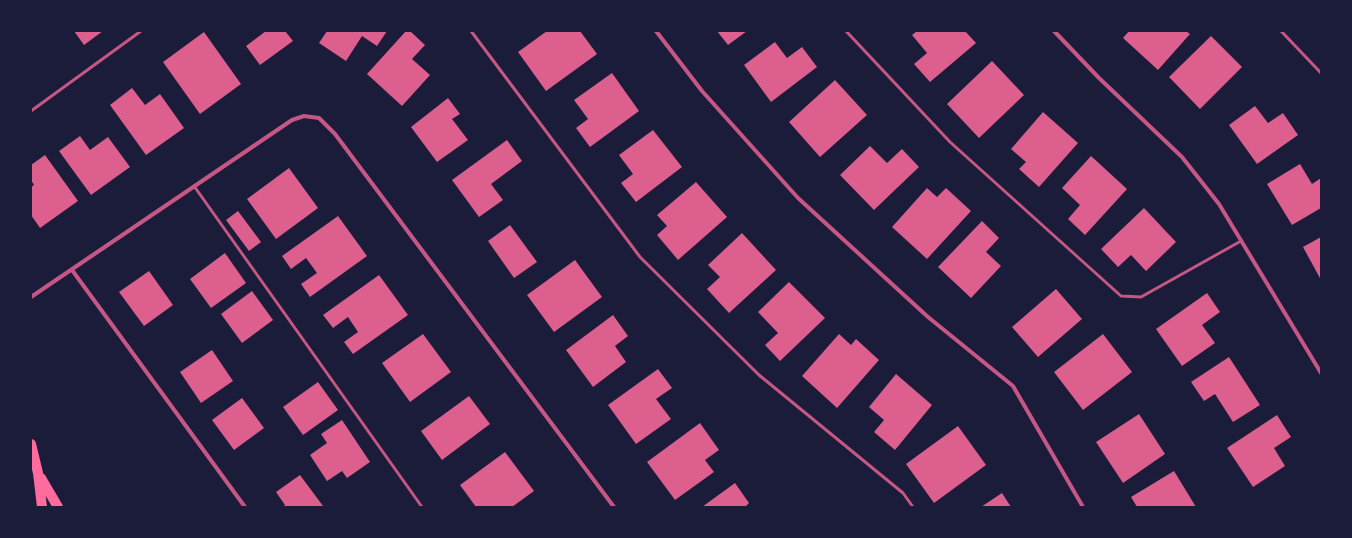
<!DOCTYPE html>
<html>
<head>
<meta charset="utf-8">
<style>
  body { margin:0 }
  #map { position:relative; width:1352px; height:538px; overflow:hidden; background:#1b1b3a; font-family:"PT Sans",sans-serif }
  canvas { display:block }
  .frame { position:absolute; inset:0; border:32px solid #1b1b3a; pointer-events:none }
</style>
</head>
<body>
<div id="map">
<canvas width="1352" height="538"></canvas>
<div class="frame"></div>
</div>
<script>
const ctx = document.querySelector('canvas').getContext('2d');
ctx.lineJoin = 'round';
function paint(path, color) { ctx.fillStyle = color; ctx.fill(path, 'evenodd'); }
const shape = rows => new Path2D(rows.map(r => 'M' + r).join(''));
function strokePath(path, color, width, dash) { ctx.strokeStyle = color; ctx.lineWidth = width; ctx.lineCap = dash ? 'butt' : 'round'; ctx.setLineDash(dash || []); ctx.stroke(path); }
paint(shape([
  [74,31,103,31,84,45],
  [266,31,285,31,293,41,260,65,246,46],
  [327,31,387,31,377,46,362,36,346,61,319,43],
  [406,31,410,31,425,45,412,59,430,75,402,106,367,74],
  [547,31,580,31,597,54,546,91,518,52],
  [717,31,747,31,728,45],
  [917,31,965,31,976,43,930,82,914,64,927,53,912,35],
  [1129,31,1186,31,1190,34,1158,70,1123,38],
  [204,32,241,84,200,114,163,62],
  [1211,36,1242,67,1200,109,1169,77],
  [775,42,787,58,802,47,817,67,771,102,744,65],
  [992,61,1024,95,979,138,947,104],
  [612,73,639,111,590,147,576,128,588,119,574,100],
  [835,80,867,115,820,157,789,122],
  [132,88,145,105,160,94,184,128,146,155,110,105],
  [448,98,460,114,452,119,468,140,437,162,411,127],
  [1255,106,1268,123,1283,113,1298,135,1257,164,1229,125],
  [1043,112,1078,143,1039,187,1019,169,1026,162,1011,149],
  [653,130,682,167,636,202,621,183,633,174,619,155],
  [80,136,90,150,108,137,130,167,91,195,59,151],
  [507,140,522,161,491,184,503,200,479,217,452,180],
  [870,146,887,163,902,149,919,167,874,210,840,175],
  [45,155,78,201,40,228,31,215,31,187,34,185,31,180,31,165],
  [1091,156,1127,189,1085,235,1068,219,1080,205,1062,188],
  [1300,164,1312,184,1321,178,1321,208,1292,225,1267,184],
  [289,168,318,208,276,239,247,199],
  [696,182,727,217,678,260,657,235,667,226,657,215],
  [927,188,937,197,946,188,971,211,927,259,892,227],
  [1144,208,1176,242,1146,271,1131,255,1118,267,1101,249],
  [238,211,261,242,249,251,226,220],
  [338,216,367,256,310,297,301,284,317,273,306,258,291,269,282,256],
  [982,221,999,238,986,252,1001,266,971,298,938,267],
  [510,225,537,262,514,278,488,241],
  [742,233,776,270,729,313,707,289,720,277,708,265],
  [1321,237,1321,280,1303,247],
  [225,253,246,283,211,308,190,279],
  [575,260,602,297,554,332,527,295],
  [149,271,173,305,144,326,119,292],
  [379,275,408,315,353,354,344,342,358,332,348,317,333,328,323,315],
  [789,282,825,318,780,361,765,345,778,333,758,312],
  [1056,289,1082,319,1038,357,1012,327],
  [252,291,273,320,242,343,221,314],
  [1207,293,1220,312,1202,325,1215,343,1182,366,1156,329],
  [613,315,628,336,615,346,626,362,593,387,566,350],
  [423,334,451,372,410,402,382,363],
  [839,334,851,345,856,339,879,360,837,408,802,376],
  [1103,334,1132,372,1083,410,1054,372],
  [212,350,233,381,201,403,180,372],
  [1229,357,1260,405,1233,422,1215,394,1204,401,1191,382],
  [658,369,672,388,656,399,671,419,636,444,608,405],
  [896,374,932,405,895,450,874,432,884,420,869,407],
  [318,382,338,410,303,435,283,407],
  [469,396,490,424,442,460,421,431],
  [242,398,264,428,234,450,212,420],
  [1139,414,1165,454,1123,483,1096,442],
  [1277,415,1291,437,1274,448,1285,466,1253,487,1227,448],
  [342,420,370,462,347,478,342,471,327,481,310,455,327,443,321,434],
  [700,423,719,450,705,460,714,472,675,500,647,462],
  [958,426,986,465,934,503,906,464],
  [505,452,534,491,512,507,476,507,460,485],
  [1174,471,1196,507,1137,507,1131,497],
  [300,475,323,506,322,507,282,507,285,505,276,492],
  [735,483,749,503,745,507,702,507],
  [1002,493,1011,507,981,507]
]), '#dd5f8e');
strokePath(shape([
  [471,31,640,257,759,375,903,493,913,507],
  [846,31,950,142,1121,296,1141,297,1241,241],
  [1281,31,1321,73],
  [31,111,141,31],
  [194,186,422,507]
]), '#c65784', 3);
strokePath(shape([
  [656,31,702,91,798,198,928,317,1013,386,1083,507],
  [1054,31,1099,78,1182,157,1219,204,1321,373],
  [72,270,245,507],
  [31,297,292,120,304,116,319,118,335,134,614,507]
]), '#c65784', 4);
strokePath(shape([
  [31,444,38,473,42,507],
  [41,478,58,507]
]), '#ff6b9d', 10);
</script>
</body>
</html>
